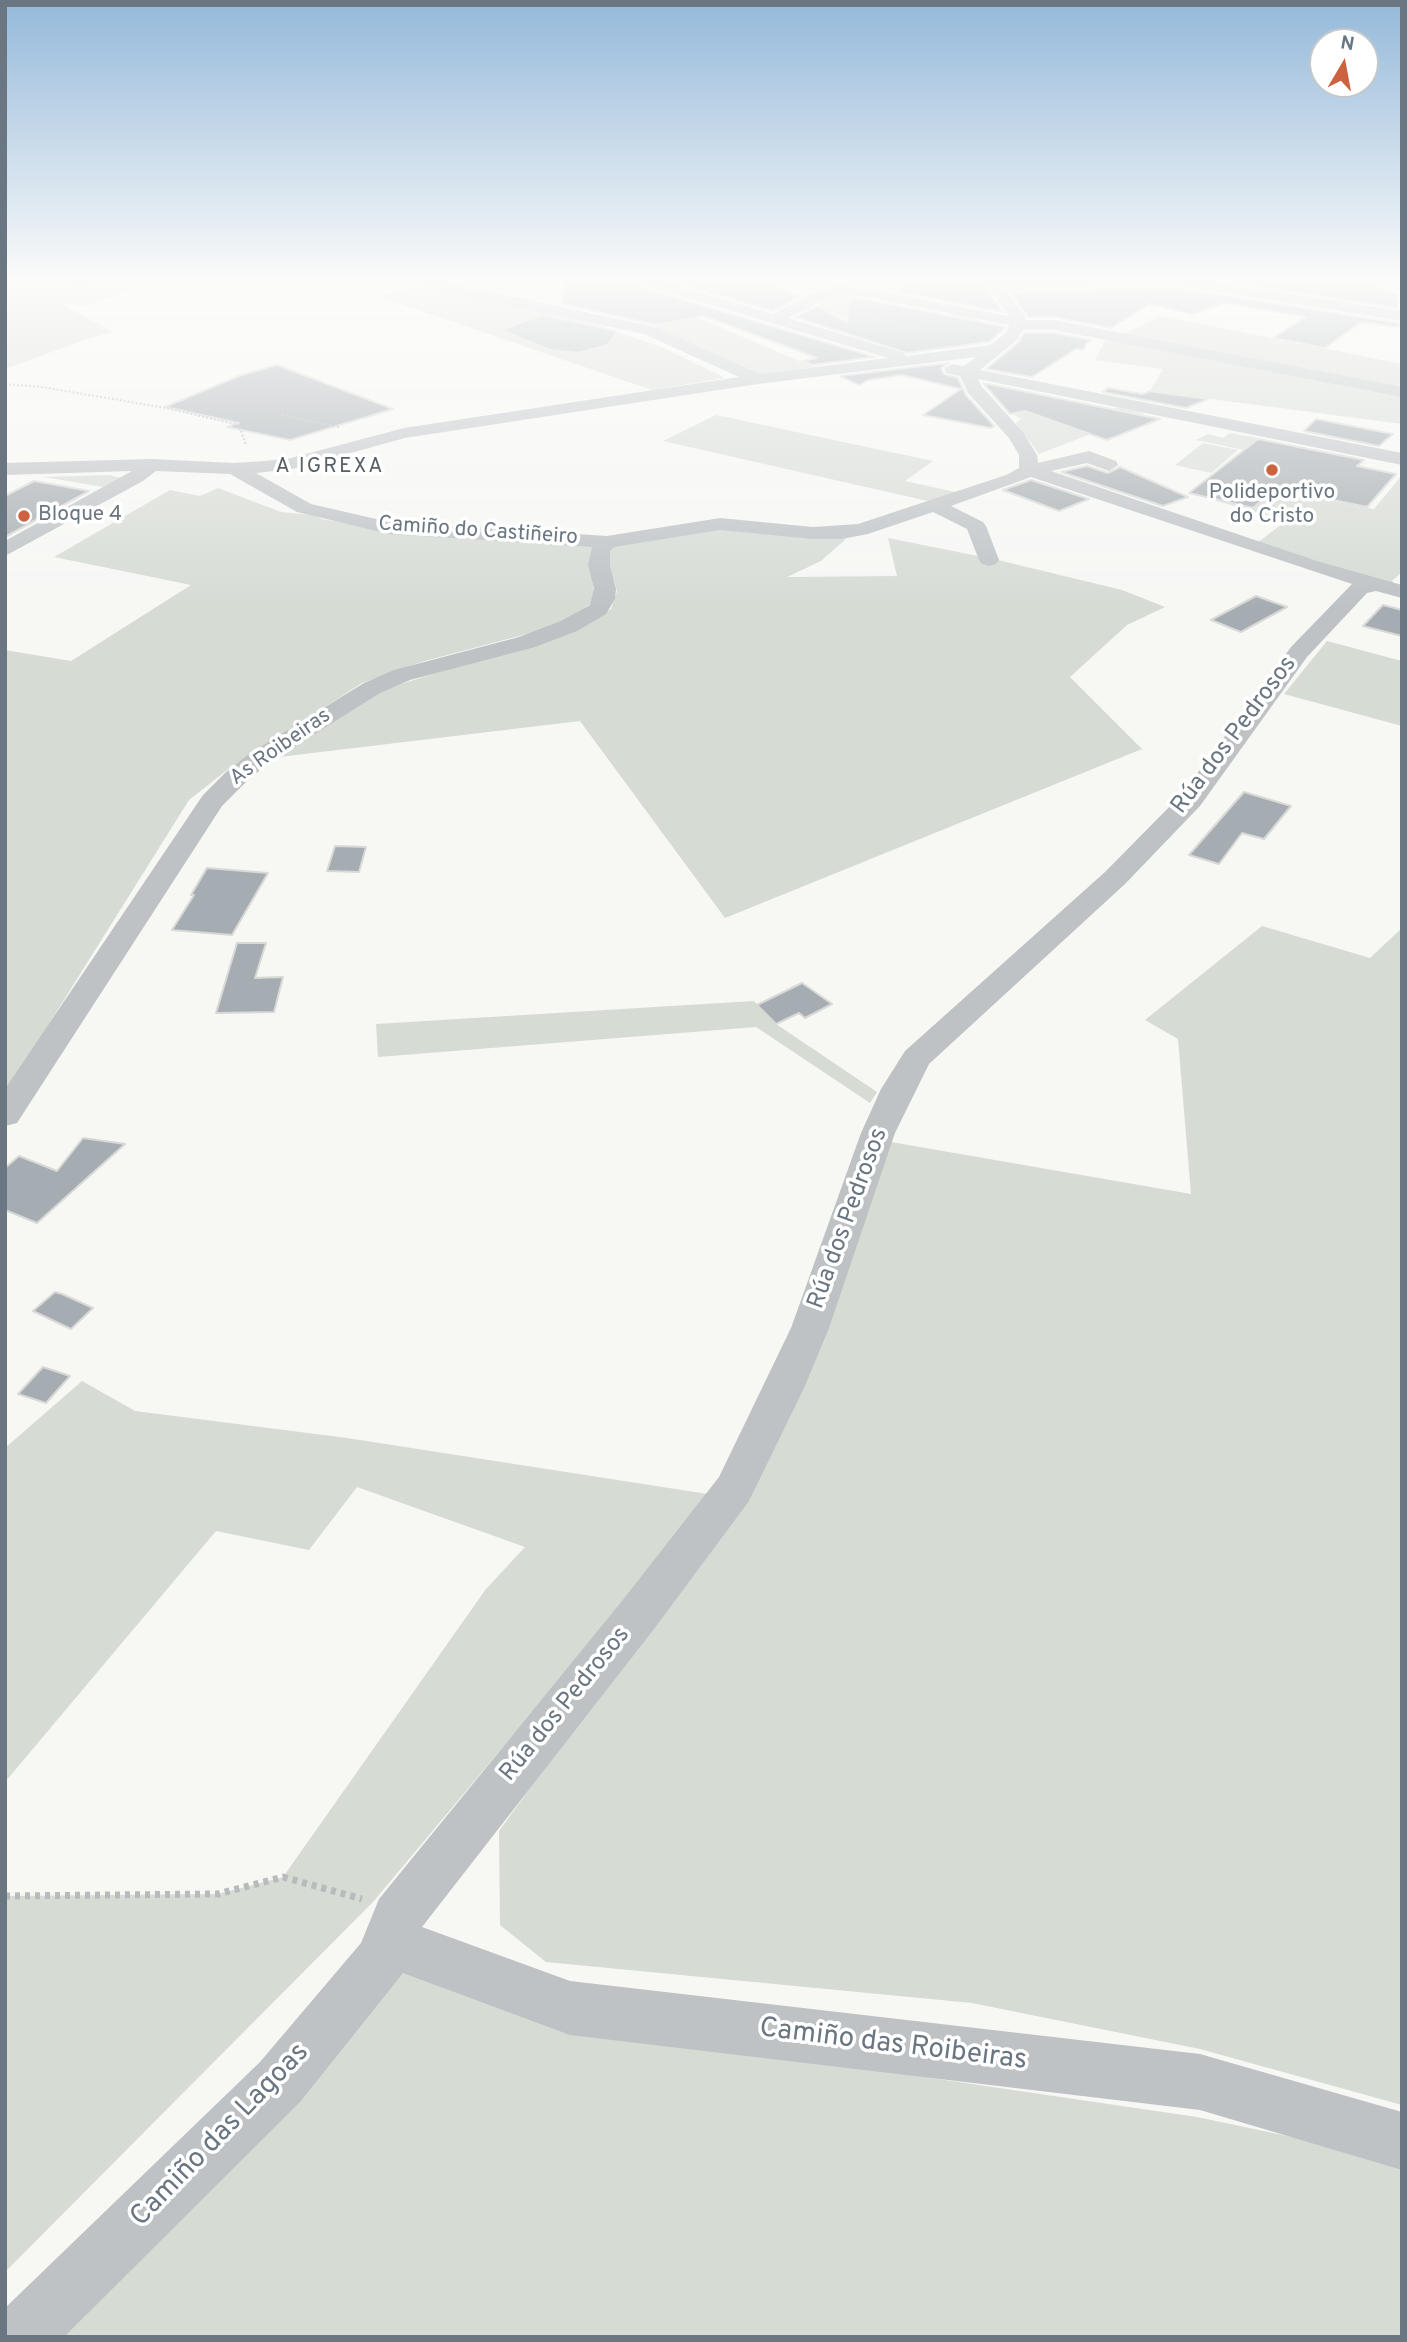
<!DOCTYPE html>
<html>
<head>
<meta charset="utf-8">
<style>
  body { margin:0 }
  #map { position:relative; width:1407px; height:2342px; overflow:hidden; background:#f7f7f4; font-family:Overpass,sans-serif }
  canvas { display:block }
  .frame { position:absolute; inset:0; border:7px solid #6a7681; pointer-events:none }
  .north { position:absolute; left:1309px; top:28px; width:70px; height:70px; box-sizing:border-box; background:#fff; border:2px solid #c3c8cd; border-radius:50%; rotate:10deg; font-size:19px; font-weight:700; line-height:28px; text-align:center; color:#6a7681 }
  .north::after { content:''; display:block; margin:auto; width:24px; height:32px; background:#cc623f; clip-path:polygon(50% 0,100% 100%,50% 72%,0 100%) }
</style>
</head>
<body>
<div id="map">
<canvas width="1407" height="2342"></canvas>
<div class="frame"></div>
<div class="north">N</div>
</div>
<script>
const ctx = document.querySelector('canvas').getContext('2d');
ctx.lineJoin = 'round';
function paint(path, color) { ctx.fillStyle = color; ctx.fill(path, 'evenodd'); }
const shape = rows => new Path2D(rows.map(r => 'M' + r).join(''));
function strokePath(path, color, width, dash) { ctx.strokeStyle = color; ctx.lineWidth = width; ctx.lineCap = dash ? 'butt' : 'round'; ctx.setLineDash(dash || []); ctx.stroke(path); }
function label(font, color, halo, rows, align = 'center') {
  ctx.font = font + ' Overpass,sans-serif'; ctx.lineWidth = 7; ctx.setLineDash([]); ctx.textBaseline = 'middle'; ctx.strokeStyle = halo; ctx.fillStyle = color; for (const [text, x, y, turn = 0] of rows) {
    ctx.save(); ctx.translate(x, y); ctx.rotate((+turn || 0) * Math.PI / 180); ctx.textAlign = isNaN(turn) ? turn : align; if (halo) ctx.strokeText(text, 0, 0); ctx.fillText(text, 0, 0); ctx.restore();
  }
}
paint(shape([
  [5,281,164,281,128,290,87,306,62,304,113,332,87,339,5,369],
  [417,284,593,324,662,347,725,378,652,390,380,297],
  [842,292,861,295,848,302,941,320,955,312,984,319,968,319,934,333,896,332,812,308],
  [1162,316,1402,364,1402,388,1124,334],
  [696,317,813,367,758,375,653,327],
  [1106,339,1402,396,1402,424,1150,391,1163,369,1095,360],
  [1120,407,1144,413,1039,454,1016,423,1021,419,1013,414,1025,411,1076,423],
  [716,415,933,461,905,481,960,493,932,502,663,441],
  [1230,433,1258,438,1244,450,1196,440,1208,434,1223,438],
  [1203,443,1238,450,1211,473,1175,465],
  [109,475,121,478,103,487,44,477],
  [1402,475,1402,572,1392,581,1395,585,1257,543,1286,521,1193,494,1253,507,1270,493,1297,494,1374,509],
  [218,488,281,512,314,515,322,519,391,531,592,544,591,573,594,592,592,603,565,620,542,630,421,662,362,683,227,770,189,800,5,1094,5,650,71,661,191,585,54,557,170,490,200,496],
  [711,528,846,539,821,561,787,577,897,576,888,538,998,560,1122,590,1165,607,1127,625,1070,677,1142,749,725,918,580,721,279,757,378,691,579,629,611,609,617,591,607,555,613,546],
  [1327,641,1402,661,1402,726,1284,694],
  [1262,926,1370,958,1402,928,1402,2105,1200,2049,972,2003,546,1962,500,1925,499,1831,615,1671,742,1506,891,1142,1191,1194,1178,1039,1145,1020],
  [754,1001,776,1024,877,1092,870,1103,756,1027,378,1057,376,1024],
  [82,1381,135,1411,347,1438,714,1495,373,1902,5,2272,5,1896,218,1894,283,1877,486,1589,525,1547,357,1487,309,1550,216,1531,5,1782,5,1448],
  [402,1921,672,2040,1197,2117,1349,2149,1402,2166,1402,2337,20,2337]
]), '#d6dbd4');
const building = shape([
  [565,281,636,281,640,287,875,357,812,365,802,361,817,358,704,316,658,325,562,304,565,281],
  [671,281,769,281,800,297,773,311,671,281],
  [900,281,980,281,1003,312,899,292,900,281],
  [1222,281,1362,281,1398,295,1398,308,1222,281],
  [1170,287,1399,323,1399,327,1361,322,1325,348,1273,338,1306,317,1225,303,1192,314,1149,304,1111,328,1054,317,1028,317,1010,292,1170,287],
  [856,298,1006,327,989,342,907,353,795,317,818,306,847,322,849,301,856,298],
  [542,315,617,331,608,345,578,353,550,350,501,330,542,315],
  [1024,333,1054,333,1092,340,1086,344,1084,350,1076,349,1032,377,986,369,1019,342,1024,333],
  [949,363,941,368,944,374,958,378,966,395,994,426,991,428,923,415,961,389,902,375,868,380,859,385,840,376,949,363],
  [277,365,282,367,393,409,290,440,227,427,239,423,165,407,239,376,277,365],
  [983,383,1160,419,1107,440,1025,411,1010,414,983,383],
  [1108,388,1142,394,1150,391,1208,399,1186,408,1103,392,1108,388],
  [1316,419,1393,434,1379,446,1304,431,1316,419],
  [1258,439,1364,460,1357,466,1396,474,1367,507,1299,493,1293,498,1270,493,1253,508,1189,493,1258,439],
  [1087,466,1108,473,1120,467,1188,497,1163,506,1061,472,1087,466],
  [1031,480,1089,499,1059,511,1003,490,1031,480],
  [34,481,89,491,5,537,5,496,34,481],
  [1256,596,1287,607,1241,632,1211,620,1256,596],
  [1383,605,1402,610,1402,636,1363,626,1383,605],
  [1244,792,1291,806,1264,839,1242,833,1219,864,1189,855,1244,792],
  [335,846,366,847,359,872,327,871,335,846],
  [207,868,268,873,232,935,172,930,194,895,191,895,207,868],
  [237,943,266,943,255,978,283,977,274,1012,216,1013,237,943],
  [802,983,832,1004,805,1018,799,1013,776,1024,757,1005,802,983],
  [83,1138,125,1144,37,1223,5,1210,5,1168,19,1156,57,1171,83,1138],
  [55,1292,62,1294,93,1308,71,1329,33,1311,55,1292],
  [43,1367,70,1376,46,1403,18,1394,43,1367]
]);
paint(building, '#a6adb2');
strokePath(building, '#d8d8d7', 2);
strokePath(shape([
  [272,281,300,289,330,281],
  [866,316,906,328,921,327],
  [5,384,42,387,166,408,239,425,246,445],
  [282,415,339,427]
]), '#b8bbbd', 2, [2, 2]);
strokePath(shape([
  [5,1896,218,1894,283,1877,362,1899]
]), '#b8bbbd', 7, [5, 5]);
paint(shape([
  [65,281,86,281,87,283,80,287,65,281],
  [417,281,440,281,655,327,760,374,888,358,641,284,639,281,662,281,773,314,827,286,841,284,1009,316,983,281,1204,281,1402,311,1402,321,1170,284,1005,290,1026,317,1025,320,1054,320,1402,387,1402,397,1054,330,1023,330,1017,340,980,370,1402,453,1402,465,978,379,982,387,1023,432,1037,455,1038,463,1089,451,1116,461,1118,465,1109,471,1087,463,1051,471,1317,561,1402,585,1402,598,1376,591,1367,593,1307,657,1200,806,1125,884,929,1064,895,1133,829,1328,804,1388,749,1501,654,1629,422,1927,570,1981,1200,2054,1402,2112,1402,2170,1200,2110,570,2035,403,1973,300,2102,64,2337,5,2337,5,2308,260,2062,361,1943,379,1899,622,1601,719,1477,791,1328,861,1133,881,1089,905,1051,1105,872,1182,794,1291,647,1352,584,1031,477,951,506,983,522,986,526,999,560,996,564,989,566,982,564,979,560,967,529,933,512,868,534,842,539,813,539,720,530,614,547,610,551,610,565,616,589,615,599,606,614,577,631,535,647,410,680,380,693,267,764,244,784,222,806,17,1123,5,1126,5,1089,203,795,226,772,249,754,364,683,394,670,519,637,561,621,590,605,594,589,588,565,592,547,389,534,297,512,230,474,156,471,143,481,5,556,5,541,132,471,5,475,5,463,152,459,234,463,265,461,291,458,404,428,739,377,644,334,457,295,419,284,417,281],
  [841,292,1009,325,1009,326,1005,334,990,345,906,356,904,353,788,318,841,292],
  [976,357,964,366,952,364,944,369,946,373,960,376,968,393,1009,438,1019,455,1019,468,1006,475,858,524,813,527,720,518,607,536,389,522,311,504,256,473,292,469,405,438,758,384,976,357]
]), '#bec2c5');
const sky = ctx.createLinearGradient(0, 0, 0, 609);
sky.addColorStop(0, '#94b9da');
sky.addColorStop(0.46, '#fbfbfa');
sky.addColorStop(1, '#fbfbfa00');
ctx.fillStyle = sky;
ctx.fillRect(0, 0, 1407, 609);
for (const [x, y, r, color] of [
  [1272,470,7,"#cc623f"],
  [24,516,7,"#cc623f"]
]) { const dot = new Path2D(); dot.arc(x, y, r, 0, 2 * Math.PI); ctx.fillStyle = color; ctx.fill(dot); strokePath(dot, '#fff', 2.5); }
ctx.letterSpacing = '2px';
label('21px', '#576067', '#fff', [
  ["A IGREXA",330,468]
]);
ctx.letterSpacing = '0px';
label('21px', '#6a7681', '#fff', [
  ["Polideportivo",1272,494],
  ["do Cristo",1272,518],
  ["Bloque 4",38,516,"left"]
]);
label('21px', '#6a7681', '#fff', [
  ["Camiño do Castiñeiro",478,532,4],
  ["As Roibeiras",281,748,-35]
]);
label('24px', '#6a7681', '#fff', [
  ["Rúa dos Pedrosos",1235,736,-53],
  ["Rúa dos Pedrosos",849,1219,-70],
  ["Rúa dos Pedrosos",566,1705,-51]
]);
label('28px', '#6a7681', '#fff', [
  ["Camiño das Roibeiras",893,2046,7],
  ["Camiño das Lagoas",221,2136,-46]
]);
</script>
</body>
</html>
